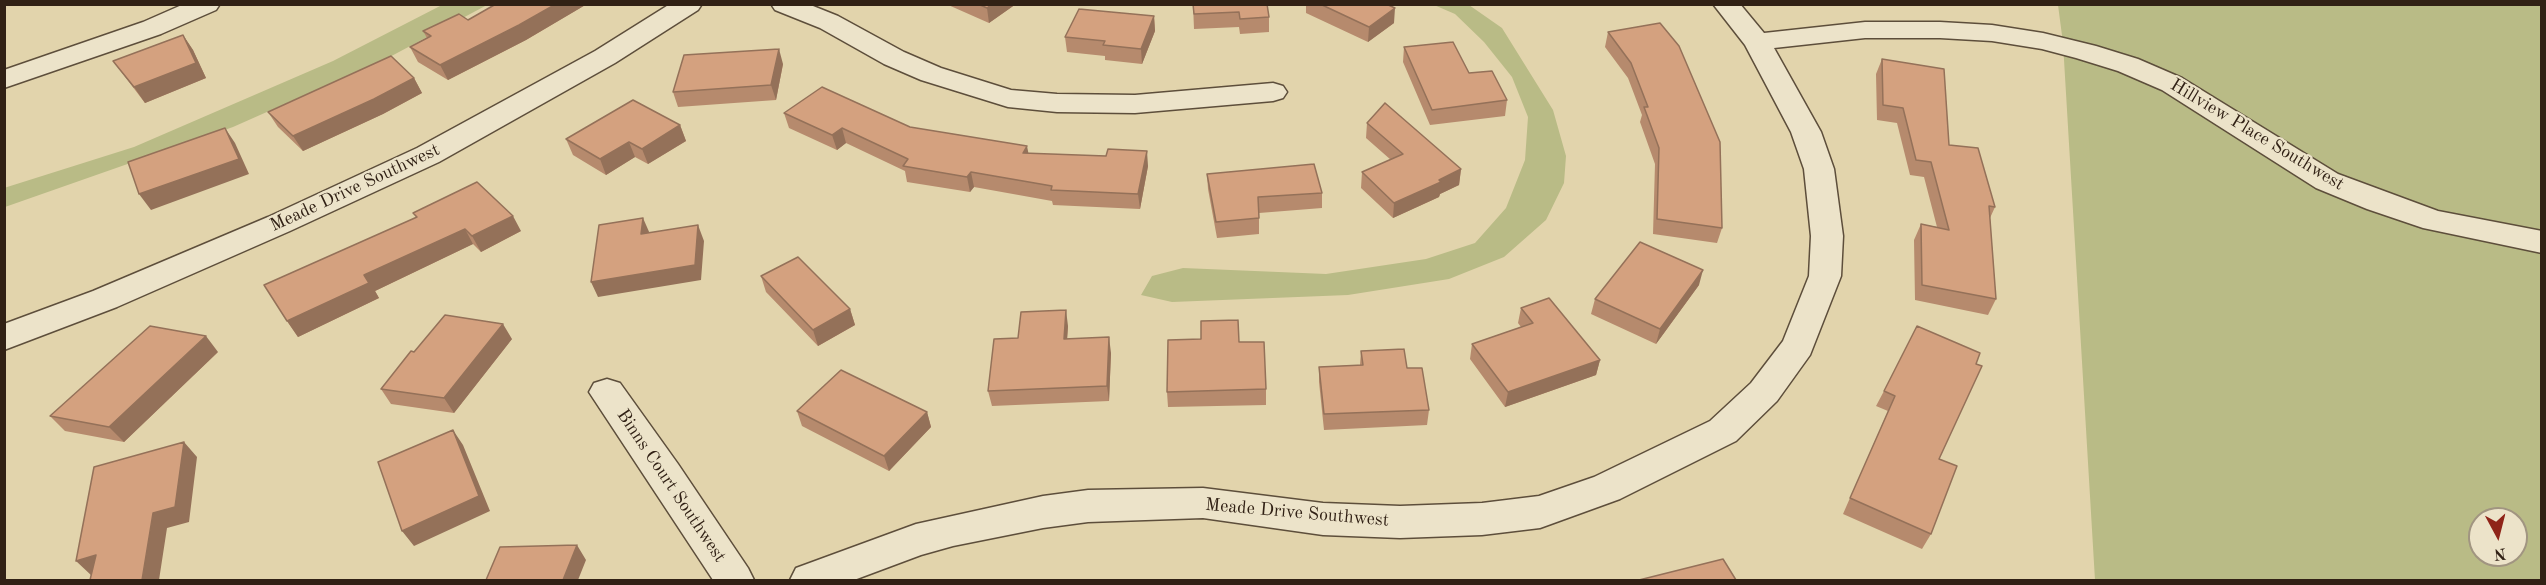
<!DOCTYPE html>
<html>
<head>
<meta charset="utf-8">
<style>
  body { margin:0 }
  #map { position:relative; width:2546px; height:585px; overflow:hidden; background:#e2d4ac; font-family:"Old Standard TT",serif }
  canvas { display:block }
  .frame { position:absolute; inset:0; border:6px solid #312115; pointer-events:none }
  .north { position:absolute; left:2468px; top:507px; width:60px; height:60px; box-sizing:border-box; background:#ece3c9; border:2px solid #a19581; border-radius:50%; rotate:173deg; font-size:16px; font-weight:700; line-height:24px; text-align:center; color:#312115 }
  .north::after { content:''; display:block; margin:auto; width:21px; height:27px; background:#8f2418; clip-path:polygon(50% 0,100% 100%,50% 72%,0 100%) }
</style>
</head>
<body>
<div id="map">
<canvas width="2546" height="585"></canvas>
<div class="frame"></div>
<div class="north">N</div>
</div>
<script>
const ctx = document.querySelector('canvas').getContext('2d');
ctx.lineJoin = 'round';
function paint(path, color) { ctx.fillStyle = color; ctx.fill(path, 'evenodd'); }
const shape = rows => new Path2D(rows.map(r => 'M' + r).join(''));
function strokePath(path, color, width, dash) { ctx.strokeStyle = color; ctx.lineWidth = width; ctx.lineCap = dash ? 'butt' : 'round'; ctx.setLineDash(dash || []); ctx.stroke(path); }
function label(font, color, halo, rows, align = 'center') {
  ctx.font = font + ' "Old Standard TT",serif'; ctx.lineWidth = 4.5; ctx.setLineDash([]); ctx.textBaseline = 'middle'; ctx.strokeStyle = halo; ctx.fillStyle = color; for (const [text, x, y, turn = 0] of rows) {
    ctx.save(); ctx.translate(x, y); ctx.rotate((+turn || 0) * Math.PI / 180); ctx.textAlign = isNaN(turn) ? turn : align; if (halo) ctx.strokeText(text, 0, 0); ctx.fillText(text, 0, 0); ctx.restore();
  }
}
paint(shape([
  [442,5,487,5,384,60,233,127,5,207,4,188,134,147,333,61],
  [1434,5,1469,5,1502,28,1553,110,1566,156,1564,183,1546,220,1504,257,1449,279,1348,295,1172,302,1141,295,1152,276,1183,268,1326,274,1426,259,1475,243,1506,208,1525,160,1528,117,1512,77,1484,42,1455,14],
  [2058,5,2541,5,2541,580,2095,580,2063,43],
  [2480,519,2516,519,2516,555,2480,555]
]), '#b9bb86');
const minor = shape([
  [184,4,220,4,216,10,161,34,4,88,4,70,143,22,184,4],
  [670,4,702,4,698,10,615,63,439,162,290,231,117,307,4,350,4,324,93,291,268,217,417,148,595,51,670,4],
  [771,4,808,4,838,16,904,52,941,68,1011,90,1057,94,1135,95,1273,83,1283,86,1287,92,1283,98,1273,101,1135,113,1057,112,1008,107,921,80,884,64,820,28,775,10,771,4],
  [1713,4,1740,4,1764,33,1865,22,1940,22,1992,25,2043,33,2096,46,2138,59,2182,78,2338,174,2438,211,2542,231,2542,253,2423,228,2367,209,2316,188,2162,90,2118,71,2076,58,2042,49,1992,41,1940,38,1865,38,1774,48,1821,132,1834,169,1843,236,1841,276,1810,355,1777,401,1736,441,1620,499,1540,528,1482,535,1400,538,1323,535,1203,518,1088,522,1043,528,953,546,921,555,854,580,790,580,796,568,916,524,1043,496,1088,490,1203,488,1323,503,1400,506,1482,503,1539,496,1594,477,1710,421,1751,383,1783,341,1809,276,1811,236,1804,169,1791,132,1745,45,1713,4],
  [607,379,620,383,678,464,748,568,754,580,713,580,589,392,594,383,607,379]
]);
strokePath(minor, '#5d4e3b', 3);
paint(minor, '#ece3c9');
paint(shape([
  [496,4,587,4,526,40,448,80,418,62,410,47,427,38,423,31,468,20],
  [946,4,1016,4,989,23],
  [1193,4,1267,4,1269,17,1269,32,1240,34,1239,27,1194,29],
  [1306,4,1386,4,1394,23,1368,42,1306,13],
  [1154,16,1155,31,1142,64,1105,60,1105,56,1067,52,1065,37],
  [1660,23,1722,228,1717,243,1653,234,1655,164,1640,122,1642,115,1628,78,1605,47,1608,32],
  [183,35,193,50,206,78,145,103,113,61],
  [1404,47,1469,73,1507,100,1505,116,1430,125,1403,62],
  [1882,59,1995,207,1990,218,1996,299,1988,315,1915,300,1914,240,1921,224,1937,227,1924,177,1910,175,1897,123,1877,120,1876,74],
  [783,64,776,100,678,107,673,92],
  [414,78,422,93,383,114,303,151,278,127,268,112],
  [784,113,910,127,1028,153,1148,166,1140,209,1053,205,1052,201,974,187,970,192,907,182,905,171,846,143,837,150,789,128],
  [1367,123,1461,169,1459,185,1440,194,1439,197,1393,218,1361,188,1362,172,1391,160,1366,138],
  [680,125,686,141,648,164,635,157,606,175,573,155,566,139],
  [1207,174,1322,193,1322,208,1259,213,1259,234,1217,238,1208,189],
  [413,213,521,231,481,252,473,244,375,291,379,298,298,337,287,321,416,217],
  [761,276,850,309,855,325,818,346,766,292],
  [1699,285,1656,344,1591,314,1595,299],
  [1521,308,1600,360,1596,375,1505,407,1470,359,1472,344,1521,327,1518,323],
  [1068,326,1067,339,1111,353,1109,401,992,406,988,391,1018,338],
  [512,339,454,413,391,404,381,389,414,352],
  [1239,342,1266,389,1266,405,1168,407,1167,392],
  [1361,351,1407,368,1429,410,1427,425,1324,430,1319,382,1319,367,1360,365],
  [218,352,124,442,65,431,50,416],
  [1976,364,1939,459,1931,534,1922,549,1843,514,1888,411,1876,406,1884,391],
  [797,411,927,412,931,427,889,471,802,426]
]), '#b68a6d');
paint(shape([
  [556,4,587,4,526,40,448,80,440,65],
  [992,4,1016,4,989,23,987,8],
  [1395,8,1394,23,1368,42,1369,27],
  [1154,16,1155,31,1142,64,1141,49],
  [183,35,193,50,206,78,145,103,134,87],
  [779,49,783,64,776,100,771,85],
  [414,78,422,93,383,114,303,151,293,136],
  [680,125,686,141,648,164,642,149],
  [225,128,235,143,249,174,151,210,139,194],
  [842,128,846,143,837,150,832,135],
  [629,142,635,157,606,175,600,159],
  [1027,146,1030,161,1023,153],
  [1147,151,1148,166,1140,209,1138,194],
  [1461,169,1459,185,1440,194,1439,197,1393,218,1394,203,1439,180],
  [971,172,974,187,970,192,967,177],
  [513,216,521,231,481,252,472,236],
  [643,218,650,234,641,234],
  [698,225,704,241,701,280,598,297,591,282],
  [465,229,473,244,375,291,379,298,298,337,287,321,364,275],
  [1703,270,1699,285,1656,344,1660,329],
  [850,309,855,325,818,346,813,330],
  [1066,310,1068,326,1066,355,1064,339],
  [503,324,512,339,454,413,444,398],
  [206,336,218,352,124,442,109,427],
  [1109,337,1111,353,1109,401,1107,386],
  [1600,360,1596,375,1505,407,1508,392],
  [927,412,931,427,889,471,884,456],
  [453,430,463,445,490,511,414,546,402,531],
  [184,442,197,457,189,522,167,528,159,580,142,580,153,513],
  [577,545,586,560,578,580,563,580],
  [96,555,92,576,76,561]
]), '#947159');
const building = shape([
  [496,4,556,4,519,25,440,65,410,47,431,36,423,31,459,14,468,20,496,4],
  [978,4,992,4,987,8,978,4],
  [1193,4,1267,4,1269,17,1240,19,1239,12,1194,14,1193,4],
  [1320,4,1386,4,1395,8,1369,27,1320,4],
  [1079,9,1154,16,1141,49,1103,45,1105,41,1065,37,1079,9],
  [1660,23,1679,46,1720,142,1722,228,1657,219,1659,148,1644,107,1648,107,1631,63,1608,32,1660,23],
  [183,35,196,63,134,87,113,61,183,35],
  [1453,42,1469,73,1492,71,1507,100,1432,110,1404,47,1453,42],
  [779,49,771,85,673,92,684,55,779,49],
  [391,56,414,78,374,99,293,136,268,112,391,56],
  [1882,59,1944,69,1949,145,1978,148,1995,207,1989,206,1996,299,1922,285,1921,224,1949,230,1931,162,1916,160,1903,108,1883,105,1882,59],
  [822,87,910,127,1027,146,1023,153,1106,156,1108,149,1147,151,1138,194,1051,190,1052,186,971,172,967,177,903,166,908,159,842,128,832,135,784,113,822,87],
  [633,100,680,125,642,149,629,142,600,159,566,139,633,100],
  [1385,103,1461,169,1439,180,1441,182,1394,203,1362,172,1403,154,1367,123,1385,103],
  [225,128,239,159,139,194,128,162,225,128],
  [1314,164,1322,193,1258,197,1259,218,1216,222,1207,174,1314,164],
  [477,182,513,216,472,236,465,229,364,275,369,283,287,321,264,285,417,217,413,213,477,182],
  [643,218,641,234,698,225,695,265,591,282,599,225,643,218],
  [1640,242,1703,270,1660,329,1595,299,1640,242],
  [798,257,850,309,813,330,761,276,798,257],
  [1549,298,1600,360,1508,392,1472,344,1533,323,1521,308,1549,298],
  [1066,310,1064,339,1109,337,1107,386,988,391,994,339,1018,338,1021,312,1066,310],
  [445,315,503,324,444,398,381,389,411,351,414,352,445,315],
  [1238,320,1239,342,1264,342,1266,389,1167,392,1168,340,1201,339,1201,321,1238,320],
  [150,326,206,336,109,427,50,416,150,326],
  [1917,326,1980,353,1976,364,1982,366,1939,459,1957,466,1931,534,1850,498,1895,396,1884,391,1917,326],
  [1404,349,1407,368,1422,368,1429,410,1324,414,1319,367,1363,365,1361,351,1404,349],
  [841,370,927,412,884,456,797,411,841,370],
  [453,430,479,496,402,531,378,462,453,430],
  [184,442,175,507,153,513,142,580,90,580,96,555,76,561,94,467,184,442],
  [577,545,563,580,486,580,500,547,577,545],
  [1723,559,1736,580,1639,580,1723,559]
]);
paint(building, '#d4a17f');
strokePath(building, '#947159', 1.5);
label('18px', '#312115', '#ece3c9', [
  ["Hillview Place Southwest",2257,135,31],
  ["Meade Drive Southwest",355,188,-25],
  ["Binns Court Southwest",671,486,56],
  ["Meade Drive Southwest",1297,513,5]
]);
</script>
</body>
</html>
